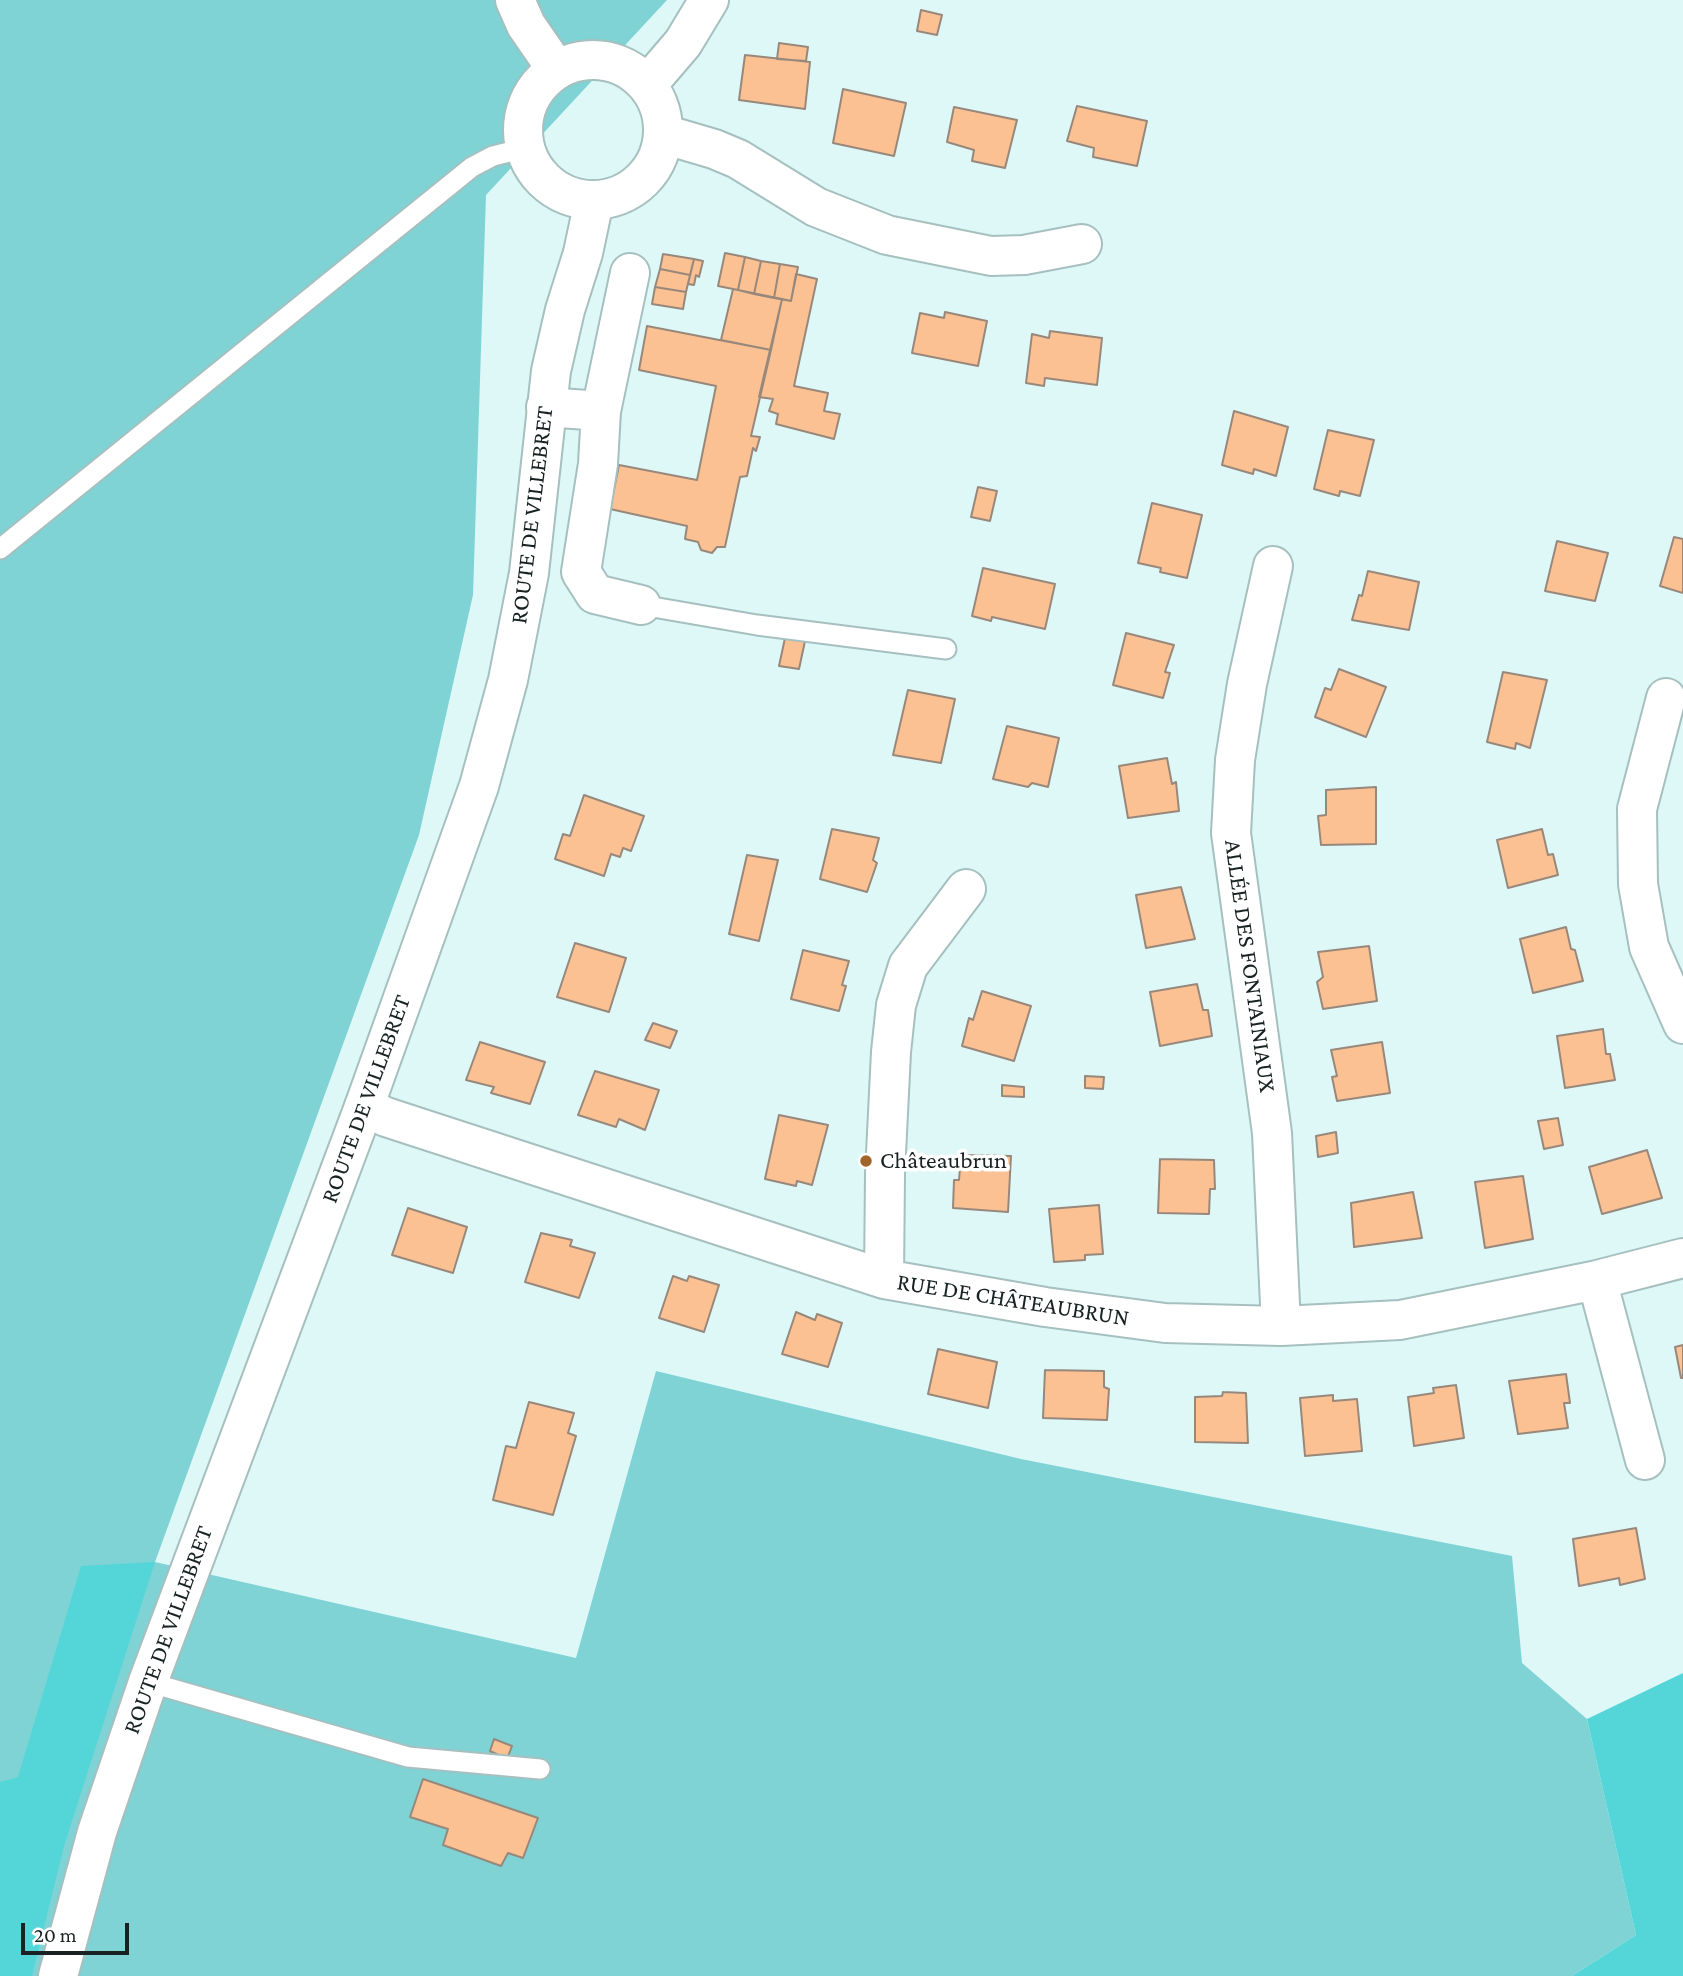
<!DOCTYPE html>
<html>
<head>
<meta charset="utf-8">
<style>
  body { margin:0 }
  #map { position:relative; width:1683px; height:1976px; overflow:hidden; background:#def8f8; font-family:"Crimson Pro",serif }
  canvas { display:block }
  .scale { position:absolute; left:21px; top:1923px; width:108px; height:32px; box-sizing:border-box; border:4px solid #182222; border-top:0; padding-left:9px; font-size:21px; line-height:24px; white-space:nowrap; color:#182222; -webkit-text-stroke:5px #fff; paint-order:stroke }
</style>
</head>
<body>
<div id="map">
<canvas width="1683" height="1976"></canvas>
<div class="scale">20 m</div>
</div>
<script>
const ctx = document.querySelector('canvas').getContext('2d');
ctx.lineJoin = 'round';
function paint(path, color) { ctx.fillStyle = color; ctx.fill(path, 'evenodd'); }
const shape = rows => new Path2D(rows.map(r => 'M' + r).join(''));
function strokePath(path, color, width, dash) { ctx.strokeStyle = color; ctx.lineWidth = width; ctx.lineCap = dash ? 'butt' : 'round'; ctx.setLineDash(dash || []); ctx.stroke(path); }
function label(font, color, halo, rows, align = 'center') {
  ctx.font = font + ' "Crimson Pro",serif'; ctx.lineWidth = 7; ctx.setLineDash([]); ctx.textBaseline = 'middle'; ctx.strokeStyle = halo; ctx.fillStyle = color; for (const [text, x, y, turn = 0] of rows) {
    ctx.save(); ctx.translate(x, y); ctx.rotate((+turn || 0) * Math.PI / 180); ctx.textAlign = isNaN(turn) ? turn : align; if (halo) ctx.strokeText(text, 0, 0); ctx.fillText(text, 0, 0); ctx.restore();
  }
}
paint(shape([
  [0,0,667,0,486,195,473,595,419,835,155,1562,576,1658,656,1371,1021,1459,1512,1556,1522,1663,1587,1719,1636,1935,1572,1976,0,1976]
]), '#7fd3d4');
paint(shape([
  [155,1562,64,1846,32,1976,0,1976,0,1782,18,1777,81,1566],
  [1683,1673,1683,1976,1572,1976,1636,1935,1587,1719]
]), '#54d6d8');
const building = shape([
  [921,10,942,15,937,35,917,31,921,10],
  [779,43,808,47,806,61,777,59,779,43],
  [745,55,810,62,805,109,739,100,745,55],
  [843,89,906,103,894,156,833,143,843,89],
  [1077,106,1147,121,1137,166,1093,157,1094,148,1067,141,1077,106],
  [954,107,1017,120,1005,168,972,161,974,150,947,142,954,107],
  [725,253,745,257,738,290,718,286,725,253],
  [663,254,694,259,690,275,660,269,663,254],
  [745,257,761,261,754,294,738,290,745,257],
  [694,259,703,261,699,277,696,275,694,285,688,284,694,259],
  [761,261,780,264,774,298,754,294,761,261],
  [780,264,798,267,791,301,774,298,780,264],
  [660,269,690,275,686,292,655,287,660,269],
  [796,274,817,279,794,386,828,393,824,411,840,414,834,439,776,424,778,414,769,411,773,399,759,397,782,299,791,301,796,274],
  [655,287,686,292,683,309,652,304,655,287],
  [733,289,782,299,771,350,721,340,733,289],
  [945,312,987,321,978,366,912,353,920,313,944,318,945,312],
  [647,326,771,350,751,436,760,437,756,451,753,448,747,476,740,477,725,547,717,547,712,553,701,550,698,542,685,539,687,526,610,509,619,465,697,480,716,386,639,370,647,326],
  [1050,331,1102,338,1097,385,1045,378,1044,386,1026,383,1032,334,1049,338,1050,331],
  [1234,411,1288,427,1276,476,1254,469,1253,474,1222,465,1234,411],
  [1328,430,1374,440,1360,496,1340,491,1339,496,1314,489,1328,430],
  [978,487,997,491,990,521,971,517,978,487],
  [1152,503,1202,515,1187,578,1160,572,1161,568,1138,563,1152,503],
  [1674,537,1683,539,1683,593,1660,586,1674,537],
  [1557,541,1608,553,1595,601,1545,591,1557,541],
  [983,568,1055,584,1045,629,992,617,991,621,972,616,983,568],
  [1368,571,1419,582,1409,630,1352,620,1359,595,1362,596,1368,571],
  [1126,633,1174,645,1165,672,1170,673,1163,698,1113,685,1126,633],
  [785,638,805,641,799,669,779,666,785,638],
  [1339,669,1386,687,1366,737,1315,717,1325,688,1331,690,1339,669],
  [1503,672,1547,680,1530,748,1516,743,1515,749,1487,742,1503,672],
  [908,690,955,699,941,763,893,755,908,690],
  [1007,726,1059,738,1048,787,1032,783,1028,787,993,779,1007,726],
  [1167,758,1172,784,1176,782,1179,811,1128,818,1119,766,1167,758],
  [1376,787,1376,844,1321,845,1318,816,1326,815,1326,790,1376,787],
  [584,795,644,816,631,851,623,848,620,857,611,854,604,876,555,859,563,834,570,836,584,795],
  [832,829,879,838,873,860,877,863,867,892,820,879,832,829],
  [1542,829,1548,855,1553,854,1558,875,1508,888,1497,840,1542,829],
  [747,855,778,860,759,941,729,934,747,855],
  [1181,887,1195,939,1146,948,1136,895,1181,887],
  [1566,927,1571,949,1575,950,1583,981,1533,993,1520,939,1566,927],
  [575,943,626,958,609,1012,557,997,575,943],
  [1369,946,1377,1001,1323,1009,1317,982,1323,977,1318,952,1369,946],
  [803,950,849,961,842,985,846,986,839,1011,791,999,803,950],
  [1197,984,1203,1010,1208,1010,1212,1036,1160,1046,1150,992,1197,984],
  [982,991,1031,1006,1014,1061,962,1046,969,1018,973,1020,982,991],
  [653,1023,677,1031,670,1048,645,1040,653,1023],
  [1603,1029,1606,1054,1610,1054,1615,1080,1565,1088,1557,1036,1603,1029],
  [480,1042,545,1062,530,1104,491,1093,494,1087,466,1080,480,1042],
  [1382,1042,1390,1093,1337,1101,1332,1077,1337,1076,1331,1050,1382,1042],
  [595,1071,659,1090,645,1130,619,1119,616,1127,578,1115,595,1071],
  [1085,1076,1104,1077,1103,1089,1085,1088,1085,1076],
  [1002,1085,1024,1087,1024,1097,1002,1096,1002,1085],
  [779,1115,828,1125,812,1185,797,1181,796,1186,765,1179,779,1115],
  [1558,1118,1563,1145,1544,1149,1538,1121,1558,1118],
  [1336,1132,1338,1153,1318,1157,1316,1136,1336,1132],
  [1647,1150,1662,1198,1602,1214,1589,1167,1647,1150],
  [961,1155,1011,1156,1008,1212,953,1208,954,1180,959,1180,961,1155],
  [1160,1159,1214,1160,1215,1189,1210,1189,1209,1214,1158,1213,1160,1159],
  [1523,1176,1533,1239,1485,1248,1475,1182,1523,1176],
  [1413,1192,1422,1238,1354,1247,1351,1203,1413,1192],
  [1099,1205,1103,1254,1085,1255,1085,1260,1054,1262,1049,1209,1099,1205],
  [408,1208,467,1227,453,1273,392,1255,408,1208],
  [541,1233,572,1240,570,1246,595,1253,579,1298,525,1282,541,1233],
  [673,1276,687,1281,689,1276,719,1285,704,1332,659,1318,673,1276],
  [796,1312,815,1320,817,1314,842,1323,828,1367,782,1354,796,1312],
  [1683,1345,1683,1378,1681,1378,1675,1347,1683,1345],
  [938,1349,997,1362,988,1408,928,1394,938,1349],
  [1045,1370,1104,1371,1104,1387,1109,1389,1107,1420,1043,1418,1045,1370],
  [1566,1374,1570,1403,1564,1403,1568,1428,1518,1434,1509,1381,1566,1374],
  [1456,1385,1464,1438,1414,1446,1408,1397,1434,1393,1433,1388,1456,1385],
  [1223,1392,1246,1393,1248,1443,1195,1442,1195,1397,1222,1396,1223,1392],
  [1333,1395,1333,1401,1357,1399,1362,1451,1305,1456,1300,1398,1333,1395],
  [529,1402,574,1413,568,1433,576,1436,553,1515,493,1500,506,1446,516,1448,529,1402],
  [1636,1528,1645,1579,1620,1585,1619,1578,1579,1586,1573,1539,1636,1528],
  [494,1739,512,1746,507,1759,490,1751,494,1739],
  [423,1779,538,1818,523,1858,508,1853,501,1866,443,1845,448,1829,410,1817,423,1779]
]);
paint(building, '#fbc193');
strokePath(building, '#98887b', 2);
const lane = shape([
  [0,549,472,167,493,156,525,148],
  [641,605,757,625,946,649],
  [148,1682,408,1757,540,1769]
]);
const street = shape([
  [663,134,714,149,738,159,816,207,887,235,991,256,1024,255,1082,244],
  [546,407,601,411,598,464,581,572,595,594,641,605],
  [601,411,630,273],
  [1273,566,1247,684,1235,760,1231,833,1272,1133,1281,1326],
  [1666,698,1637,809,1638,884,1649,947,1683,1024],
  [364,1107,386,1117,884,1279,1045,1307,1165,1323,1281,1326,1400,1320,1597,1280,1683,1258],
  [884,1279,885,1174,891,1052,896,1005,908,966,966,889],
  [1597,1280,1645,1460]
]);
const secondary = shape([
  [515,0,526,25,557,70],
  '523 130a70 70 0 1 1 140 0a70 70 0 1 1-140 0Z',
  [647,85,683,43,709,0],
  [58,1976,97,1832,148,1682,364,1107,479,786,508,680,529,573,551,371,565,310,583,253,594,201]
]);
strokePath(lane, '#a6bfbf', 23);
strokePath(street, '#a6bfbf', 42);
strokePath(secondary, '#a6bfbf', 42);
strokePath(lane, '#fff', 19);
strokePath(street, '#fff', 38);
strokePath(secondary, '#fff', 38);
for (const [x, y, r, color] of [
  [866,1161,7,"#a3642b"]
]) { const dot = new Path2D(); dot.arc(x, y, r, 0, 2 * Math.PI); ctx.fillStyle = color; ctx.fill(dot); strokePath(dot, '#fff', 2.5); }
label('24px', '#182222', '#fff', [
  ["ROUTE DE VILLEBRET",532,515,-83],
  ["ALLÉE DES FONTAINIAUX",1250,966,82],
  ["ROUTE DE VILLEBRET",366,1099,-70],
  ["RUE DE CHÂTEAUBRUN",1013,1300,9],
  ["ROUTE DE VILLEBRET",168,1630,-70]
]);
label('24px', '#182222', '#fff', [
  ["Châteaubrun",880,1161]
], 'left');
</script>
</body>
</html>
